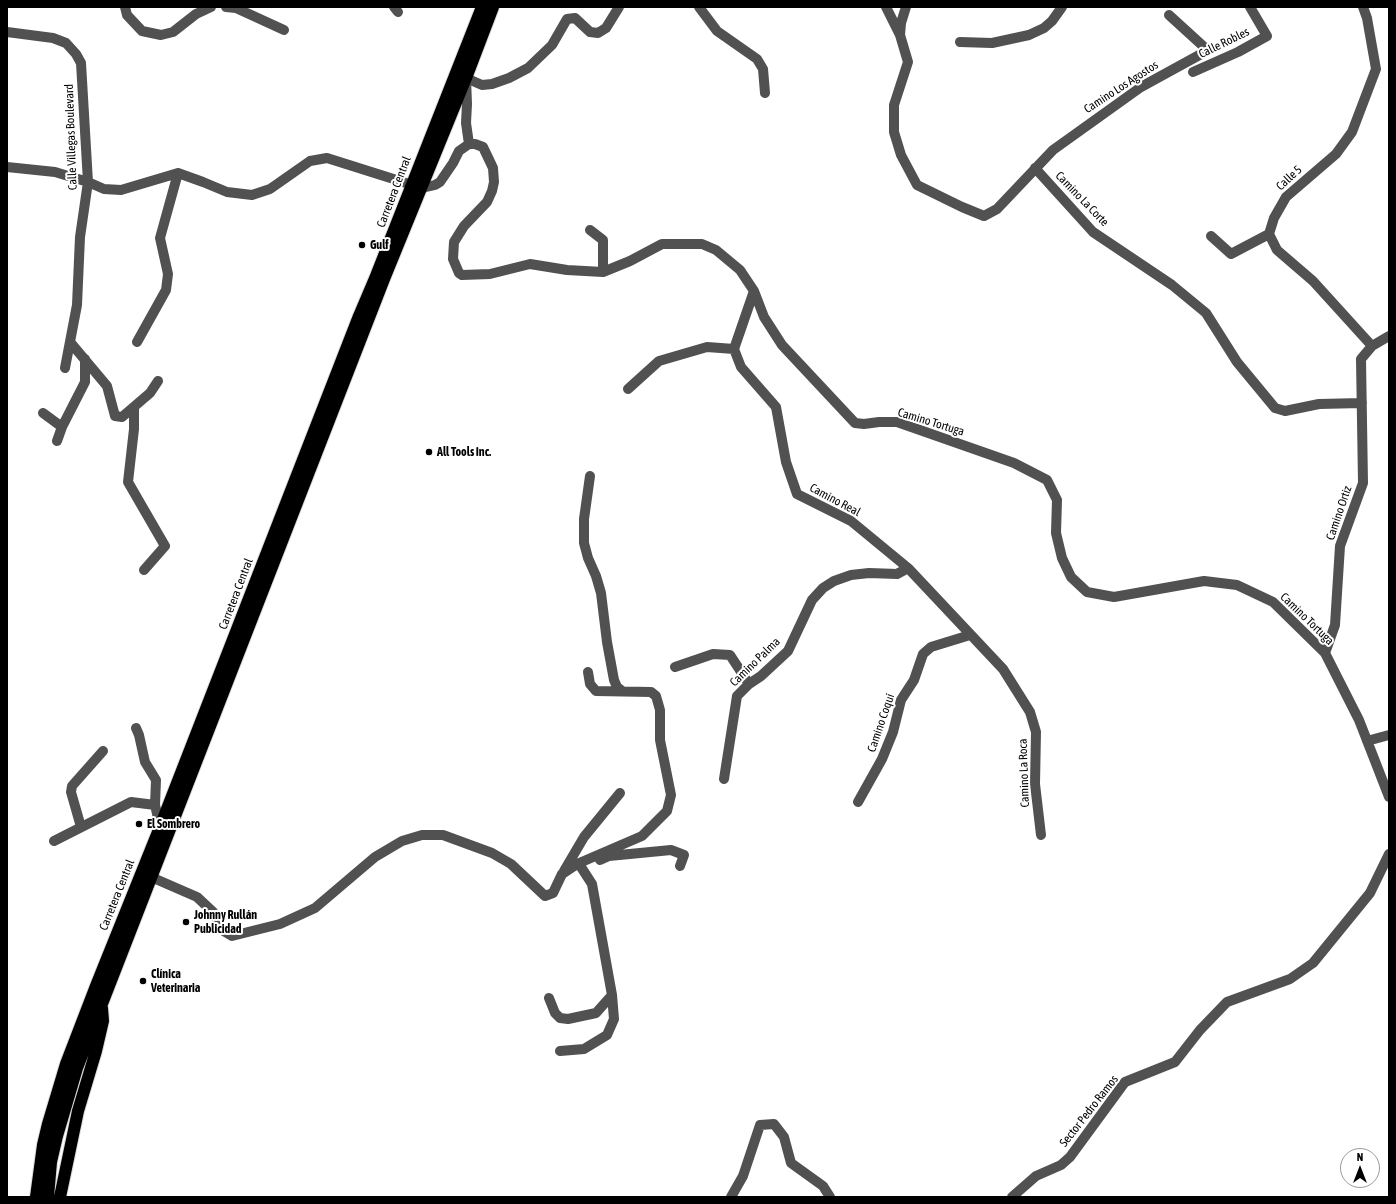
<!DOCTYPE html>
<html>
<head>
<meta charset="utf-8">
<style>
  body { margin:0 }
  #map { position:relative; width:1396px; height:1204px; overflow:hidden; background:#fff; font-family:"Asap Condensed",sans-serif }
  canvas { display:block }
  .frame { position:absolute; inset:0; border:8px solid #000; pointer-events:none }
  .north { position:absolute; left:1340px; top:1148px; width:40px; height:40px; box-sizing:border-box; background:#fff; border:1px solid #999; border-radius:50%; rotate:0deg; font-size:11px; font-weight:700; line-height:16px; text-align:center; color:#000 }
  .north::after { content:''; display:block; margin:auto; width:14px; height:18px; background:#000; clip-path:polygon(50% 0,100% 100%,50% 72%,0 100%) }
</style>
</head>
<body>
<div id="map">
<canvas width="1396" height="1204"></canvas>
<div class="frame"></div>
<div class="north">N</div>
</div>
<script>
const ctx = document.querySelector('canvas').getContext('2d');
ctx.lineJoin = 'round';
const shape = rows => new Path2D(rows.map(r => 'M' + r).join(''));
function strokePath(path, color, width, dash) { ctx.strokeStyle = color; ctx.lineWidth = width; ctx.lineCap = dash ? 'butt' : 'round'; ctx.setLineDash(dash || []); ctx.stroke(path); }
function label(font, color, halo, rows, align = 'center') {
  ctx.font = font + ' "Asap Condensed",sans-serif'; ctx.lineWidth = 4; ctx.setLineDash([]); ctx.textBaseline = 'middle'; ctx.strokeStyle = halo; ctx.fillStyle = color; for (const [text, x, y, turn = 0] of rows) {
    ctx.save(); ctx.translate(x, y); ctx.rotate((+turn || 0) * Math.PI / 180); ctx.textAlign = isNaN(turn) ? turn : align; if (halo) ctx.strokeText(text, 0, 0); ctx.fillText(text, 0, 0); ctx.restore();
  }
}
const highway = shape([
  [36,1197,43,1145,48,1124,66,1064,96,986,160,827,359,316,376,276,482,7],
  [48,1197,51,1162,57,1136,77,1068,384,279,466,78,493,7],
  [60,1197,78,1111,96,1051,103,1021,102,1008]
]);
strokePath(highway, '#dbdbdb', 14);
strokePath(shape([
  [125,7,127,15,142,31,161,35,173,32,196,14,211,7],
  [226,7,236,8,284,30],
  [394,7,398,12],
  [699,7,717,31,757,59,763,69,765,93],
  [886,7,900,35,908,62,894,105,894,132,901,155,917,185,962,207,984,216,997,209,1053,150,1141,87,1203,53,1203,46,1169,15],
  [1363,7,1367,18,1376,69,1352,132,1336,154,1286,197,1274,218,1269,234,1277,250,1313,281,1372,346],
  [7,32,53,38,66,43,76,54,81,63,88,182,80,237,77,305,65,368],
  [900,35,901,23,906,7],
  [960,42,992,43,1029,35,1044,28,1052,21,1062,7],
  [1193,72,1238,52,1267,36,1250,7],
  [469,144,475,144,483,147,493,168,494,182,492,191,487,202,464,226,454,242,453,259,459,273,462,275,490,274,530,264,567,270,603,272,630,261,662,244,702,244,716,250,740,270,754,291,764,317,782,345,855,423,864,424,879,422,897,422,1014,463,1047,480,1057,500,1056,533,1062,558,1071,577,1087,592,1114,597,1204,581,1237,585,1273,602,1325,653,1359,720,1389,797],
  [469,144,466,123,467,104,466,78,482,85,492,84,509,78,528,68,552,45,567,19,575,18,590,32,598,33,606,28,619,7],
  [7,167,55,172,88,182,104,189,121,190,178,173,203,182,227,192,252,195,270,189,310,161,327,158,422,188,435,185,440,182,453,163,459,151,469,144],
  [1035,168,1093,232,1172,285,1206,313,1237,362,1275,408,1285,411,1319,404,1362,403],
  [590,230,603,240,603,272],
  [1211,236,1231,254,1269,234],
  [754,291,734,349,741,367,776,407,786,462,797,494,851,521,908,568,1003,669,1030,712,1036,732,1035,784,1041,835],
  [70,342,107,386,115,416,122,417,150,393,158,381],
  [137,342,166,290,168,274,160,238,178,173],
  [628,389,659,361,707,347,734,349],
  [134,407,134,429,128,482,165,546,144,570],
  [43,413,62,427],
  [57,441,62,427,85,382,85,359],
  [590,476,584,519,584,543,588,558,596,576,601,593,607,642,614,680,617,687,622,691],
  [1325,653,1335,625,1340,546,1363,483,1361,359,1372,346,1389,336],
  [675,667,713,654,730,655,749,684],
  [136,728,139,735,145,762,156,780,155,805,160,827],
  [1367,741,1389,735],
  [724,779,737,696,749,684,761,676,788,651,812,600,823,588,834,581,851,575,869,573,897,574,908,568],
  [858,802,882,759,893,732,901,700,914,680,923,654,931,647,970,635],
  [81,827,71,792,72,786,103,751],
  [54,841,131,802,155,805],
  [600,860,609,856,671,850,684,855,680,866],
  [564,871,584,837,620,793],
  [151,877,197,897,213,912,222,930,232,936,280,924,315,908,375,857,402,841,422,835,443,835,492,853,511,864,545,896,553,893,562,874,577,864,642,836,667,811,671,795,660,740,660,710,656,696,651,692,596,691,590,684,588,672],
  [549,998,555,1013,560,1018,568,1019,596,1013,612,995,592,884,581,867,577,864],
  [560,1051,584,1049,607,1035,614,1019,612,995],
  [731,1197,743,1176,760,1125,774,1124,784,1137,791,1163,823,1186,830,1197],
  [1012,1197,1036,1176,1061,1165,1070,1157,1125,1082,1175,1062,1200,1030,1227,1002,1290,979,1313,963,1370,893,1389,854]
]), '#515151', 10);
strokePath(highway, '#000', 12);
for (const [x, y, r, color] of [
  [362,245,4,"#000"],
  [429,452,4,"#000"],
  [139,824,4,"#000"],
  [186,922,4,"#000"],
  [143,981,4,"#000"]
]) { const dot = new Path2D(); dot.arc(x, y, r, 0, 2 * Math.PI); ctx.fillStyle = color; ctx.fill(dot); strokePath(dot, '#fff', 1.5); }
label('12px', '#000', '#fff', [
  ["Calle Robles",1224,43,-26],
  ["Camino Los Agostos",1121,87,-33],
  ["Calle Villegas Boulevard",71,137,-92],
  ["Calle 5",1289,178,-43],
  ["Carretera Central",394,192,-69],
  ["Camino La Corte",1082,199,46],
  ["Camino Tortuga",931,422,17],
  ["Camino Real",835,500,28],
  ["Camino Ortiz",1339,513,-71],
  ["Carretera Central",236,594,-69],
  ["Camino Tortuga",1307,619,44],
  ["Camino Palma",755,662,-44],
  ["Camino Coquí",881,723,-71],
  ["Camino La Roca",1024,773,-92],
  ["Carretera Central",117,895,-68],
  ["Sector Pedro Ramos",1089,1111,-52]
]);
label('bold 12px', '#000', '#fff', [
  ["Gulf",370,245],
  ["All Tools Inc.",437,452],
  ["El Sombrero",147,824],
  ["Johnny Rullán",194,915],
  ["Publicidad",194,929],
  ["Clínica",151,974],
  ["Veterinaria",151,988]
], 'left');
</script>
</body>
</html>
